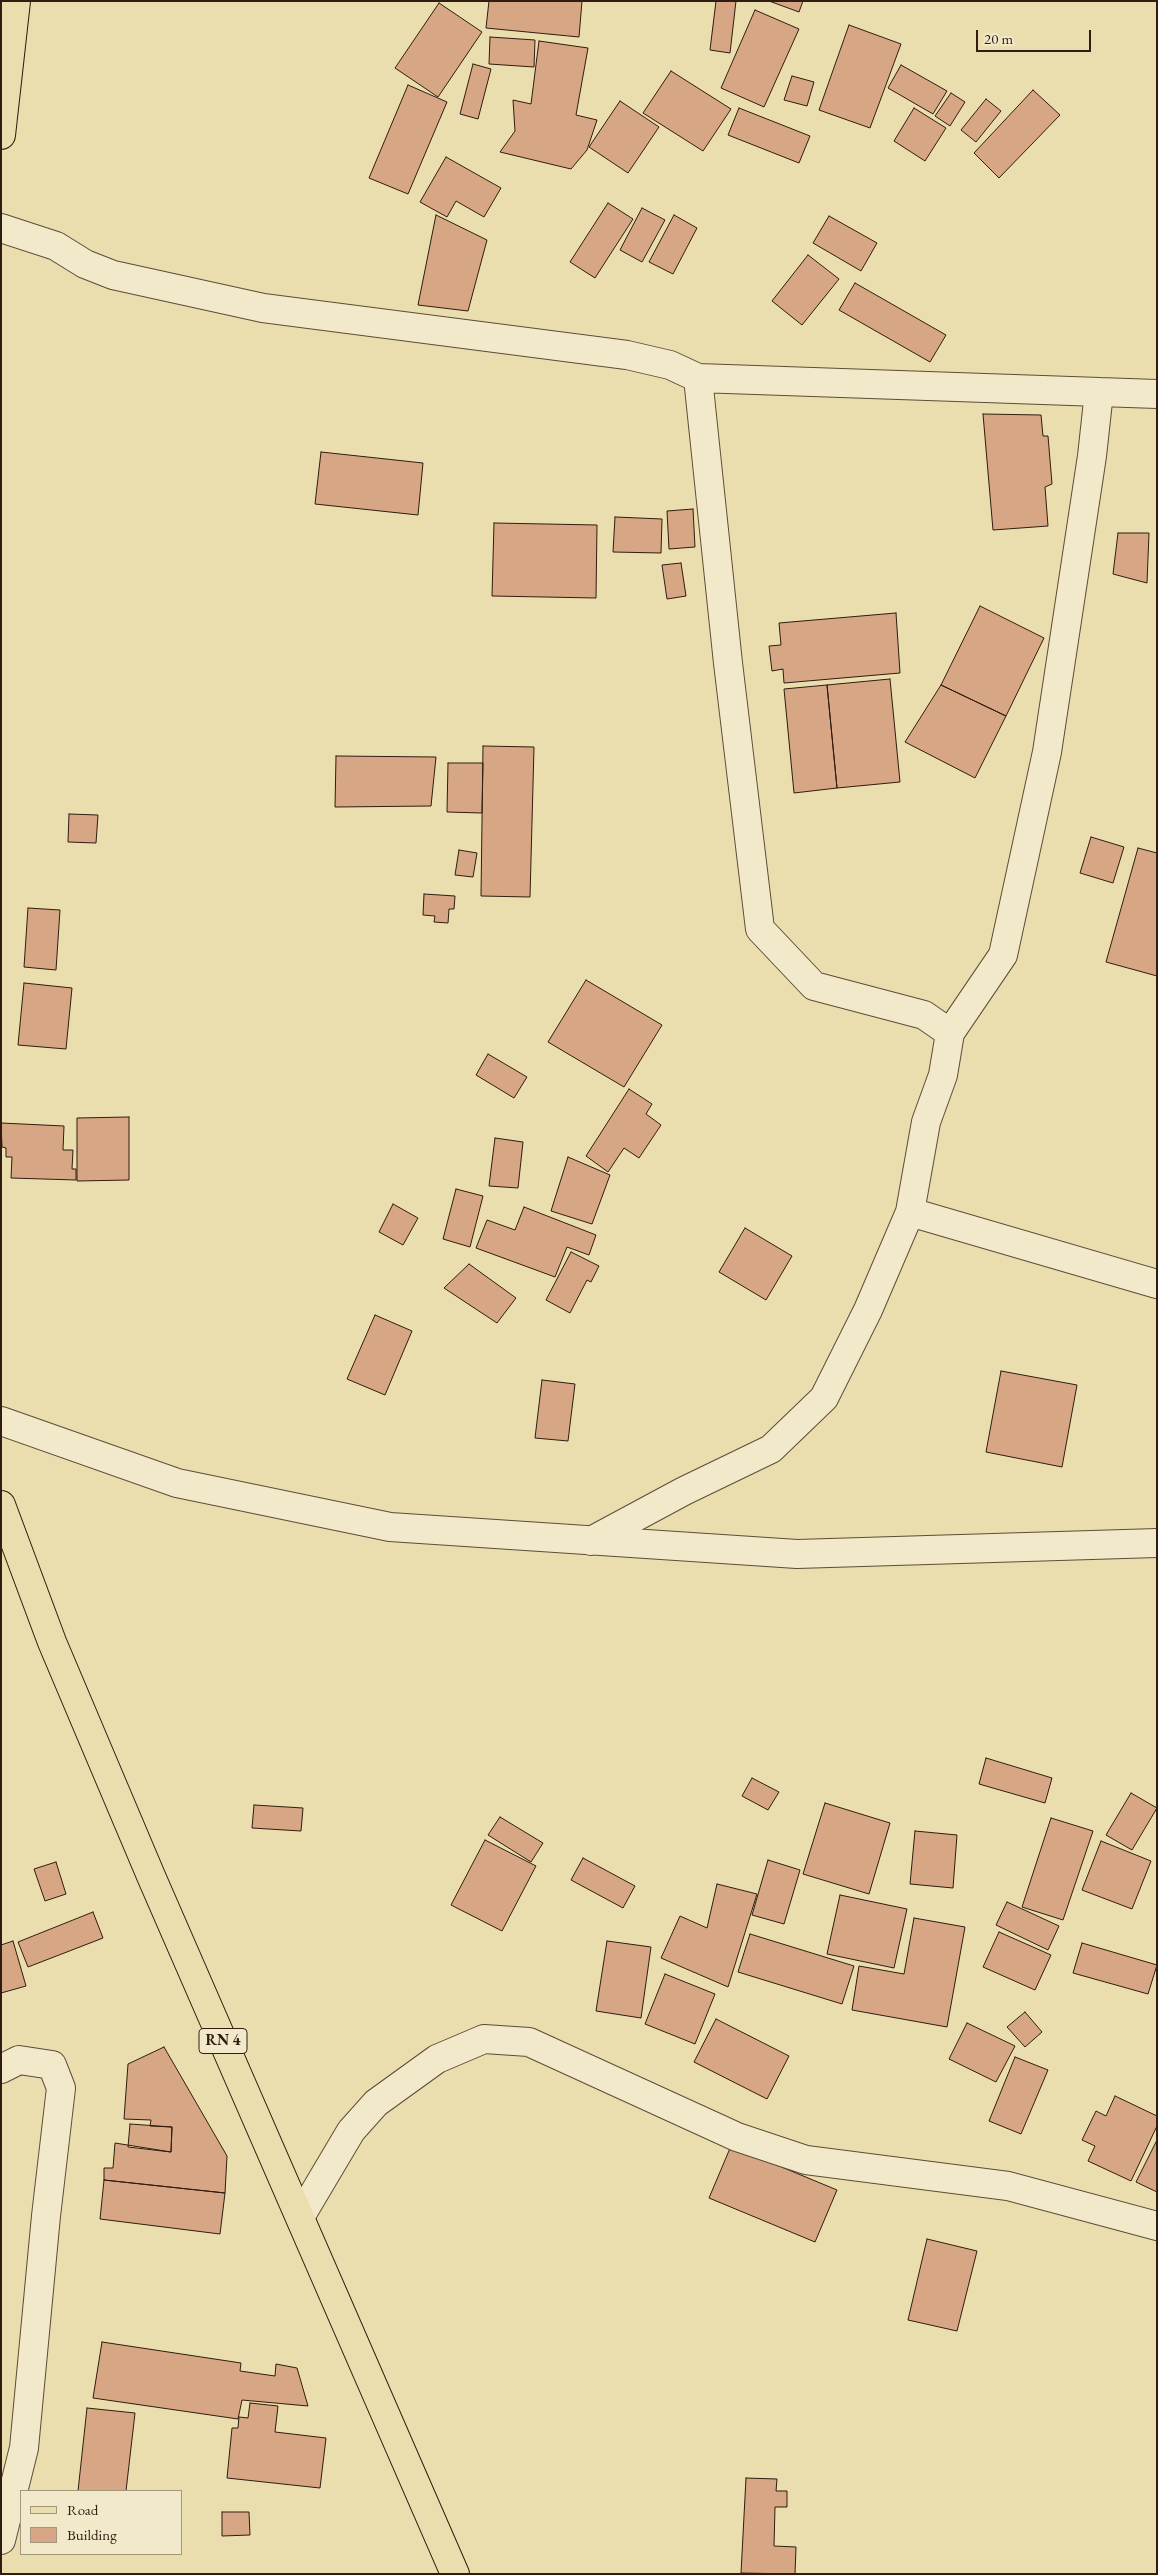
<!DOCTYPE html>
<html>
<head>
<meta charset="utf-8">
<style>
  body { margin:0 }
  #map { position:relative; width:1158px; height:2575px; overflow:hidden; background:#eaddae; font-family:"EB Garamond",serif }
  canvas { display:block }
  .frame { position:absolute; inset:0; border:2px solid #301c10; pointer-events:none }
  .legend { position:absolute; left:20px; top:2490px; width:162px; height:65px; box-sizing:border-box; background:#f1e9ca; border:1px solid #a49780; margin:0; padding:6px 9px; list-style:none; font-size:15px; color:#301c10 }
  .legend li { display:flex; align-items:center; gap:10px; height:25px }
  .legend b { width:25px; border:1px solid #a49780 }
  .scale { position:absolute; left:976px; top:30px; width:115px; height:22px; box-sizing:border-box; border:2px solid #301c10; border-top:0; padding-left:6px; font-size:15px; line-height:18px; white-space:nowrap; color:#301c10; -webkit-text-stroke:4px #f1e9ca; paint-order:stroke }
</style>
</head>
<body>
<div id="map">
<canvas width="1158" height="2575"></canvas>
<div class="frame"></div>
<ul class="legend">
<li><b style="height:6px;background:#eaddae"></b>Road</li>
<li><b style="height:14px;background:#d7a684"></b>Building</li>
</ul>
<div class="scale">20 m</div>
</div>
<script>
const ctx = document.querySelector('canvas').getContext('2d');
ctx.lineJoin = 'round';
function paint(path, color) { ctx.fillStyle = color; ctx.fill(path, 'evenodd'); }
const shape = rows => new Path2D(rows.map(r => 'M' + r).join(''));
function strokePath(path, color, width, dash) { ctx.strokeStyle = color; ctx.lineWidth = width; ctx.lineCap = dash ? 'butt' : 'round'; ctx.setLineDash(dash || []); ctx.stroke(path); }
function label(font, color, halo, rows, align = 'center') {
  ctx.font = font + ' "EB Garamond",serif'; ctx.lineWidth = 4.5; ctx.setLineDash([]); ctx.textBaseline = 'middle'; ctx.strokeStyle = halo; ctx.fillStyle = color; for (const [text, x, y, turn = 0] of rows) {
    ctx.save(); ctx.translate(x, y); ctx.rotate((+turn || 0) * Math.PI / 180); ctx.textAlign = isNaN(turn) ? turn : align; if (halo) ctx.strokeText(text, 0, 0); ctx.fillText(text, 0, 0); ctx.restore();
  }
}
const building = shape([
  [489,1,582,1,579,37,486,28,489,1],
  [716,1,736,1,730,53,710,50,716,1],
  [769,1,803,1,799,12,769,1],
  [439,3,482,32,438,97,395,68,439,3],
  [755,10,799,29,764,107,721,88,755,10],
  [849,25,901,44,870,128,819,110,849,25],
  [490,37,535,40,534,67,489,64,490,37],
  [539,41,588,48,576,115,597,120,587,150,571,169,500,152,515,131,513,100,531,104,539,41],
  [473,64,491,69,478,119,460,114,473,64],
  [901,65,947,91,933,114,888,88,901,65],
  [671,71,731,109,703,151,643,113,671,71],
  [792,76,814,82,807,106,784,100,792,76],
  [408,85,447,102,408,194,369,178,408,85],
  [1033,90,1060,115,999,178,974,153,1033,90],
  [951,93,965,102,950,126,935,116,951,93],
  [986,99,1001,111,976,142,961,130,986,99],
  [620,101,659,127,628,173,589,147,620,101],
  [739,108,810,136,799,163,728,135,739,108],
  [914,108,946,128,925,161,894,141,914,108],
  [446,157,501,188,484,217,456,201,447,217,420,202,446,157],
  [608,203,633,219,595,278,570,262,608,203],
  [642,208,665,220,642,262,620,250,642,208],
  [436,215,487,240,468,311,418,305,436,215],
  [674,215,697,228,673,274,649,262,674,215],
  [829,216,877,243,861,271,813,243,829,216],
  [808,255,839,279,802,325,772,301,808,255],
  [855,283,946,335,930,362,839,310,855,283],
  [983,414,1041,415,1043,436,1048,436,1052,484,1045,487,1048,526,993,530,983,414],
  [321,452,423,463,418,515,315,504,321,452],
  [693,509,695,547,669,549,667,511,693,509],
  [615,517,662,519,661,553,613,552,615,517],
  [494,523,597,525,596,598,492,596,494,523],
  [1118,533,1149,533,1147,583,1113,574,1118,533],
  [681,563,686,596,667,599,662,565,681,563],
  [980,606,1044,638,1006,716,941,685,980,606],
  [896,613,900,673,784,683,783,669,772,671,769,646,781,645,779,623,896,613],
  [890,679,900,782,837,788,827,685,890,679],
  [827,685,837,788,794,793,784,689,827,685],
  [941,685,1006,716,975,778,905,742,941,685],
  [483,746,534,747,530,897,481,896,483,746],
  [336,756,436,757,431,806,335,807,336,756],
  [448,763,483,763,482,813,447,812,448,763],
  [69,814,98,815,96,843,68,842,69,814],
  [1091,837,1124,847,1113,883,1080,873,1091,837],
  [1138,848,1157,853,1157,976,1106,962,1138,848],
  [459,850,477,853,473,877,455,875,459,850],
  [424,894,455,896,454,909,449,909,448,923,434,922,435,916,423,915,424,894],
  [28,908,60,910,56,970,24,967,28,908],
  [586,980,662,1025,624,1087,548,1042,586,980],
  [24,983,72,988,66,1049,18,1045,24,983],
  [488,1054,527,1077,514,1098,476,1075,488,1054],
  [629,1089,652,1104,646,1114,661,1125,639,1158,624,1148,608,1172,586,1156,629,1089],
  [129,1117,129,1180,77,1181,77,1118,129,1117],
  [1,1123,64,1126,63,1150,73,1150,72,1169,76,1169,76,1180,11,1178,12,1157,6,1157,6,1148,2,1147,1,1123],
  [495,1138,523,1142,518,1188,489,1186,495,1138],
  [568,1157,610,1175,592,1224,551,1211,568,1157],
  [456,1189,483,1196,470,1247,443,1239,456,1189],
  [393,1204,418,1218,403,1245,379,1232,393,1204],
  [524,1207,596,1235,589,1255,567,1247,555,1277,476,1248,487,1220,515,1230,524,1207],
  [745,1228,792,1256,766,1300,719,1272,745,1228],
  [571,1252,599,1266,591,1282,587,1280,570,1313,546,1300,571,1252],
  [469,1264,516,1298,497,1323,444,1288,469,1264],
  [375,1315,412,1331,385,1395,347,1379,375,1315],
  [1001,1371,1077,1385,1062,1467,986,1452,1001,1371],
  [542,1380,575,1384,568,1441,535,1438,542,1380],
  [986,1758,1052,1778,1045,1803,979,1784,986,1758],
  [752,1778,779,1792,768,1810,742,1796,752,1778],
  [1131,1793,1157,1808,1132,1850,1106,1835,1131,1793],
  [825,1803,890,1823,869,1894,803,1874,825,1803],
  [254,1805,303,1808,301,1831,252,1828,254,1805],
  [500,1817,543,1843,531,1862,488,1835,500,1817],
  [1051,1818,1093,1831,1063,1920,1022,1907,1051,1818],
  [915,1831,957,1835,953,1888,910,1884,915,1831],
  [485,1840,536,1866,502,1931,451,1905,485,1840],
  [1101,1841,1151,1861,1132,1909,1082,1890,1101,1841],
  [583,1858,635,1886,623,1908,571,1880,583,1858],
  [768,1860,800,1870,784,1924,752,1915,768,1860],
  [56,1862,66,1894,45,1901,34,1869,56,1862],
  [717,1884,757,1894,728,1987,661,1958,680,1916,707,1928,717,1884],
  [840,1895,907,1909,894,1968,827,1954,840,1895],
  [1007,1902,1059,1926,1048,1950,996,1925,1007,1902],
  [93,1912,103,1938,28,1967,18,1942,93,1912],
  [914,1918,965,1927,947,2027,852,2010,859,1966,904,1974,914,1918],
  [999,1932,1051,1955,1035,1990,983,1967,999,1932],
  [750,1934,854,1966,842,2004,738,1972,750,1934],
  [13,1941,26,1986,1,1993,1,1945,13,1941],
  [607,1941,651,1947,641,2018,596,2011,607,1941],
  [1082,1943,1157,1965,1148,1994,1073,1973,1082,1943],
  [665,1974,715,1994,695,2044,645,2024,665,1974],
  [1025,2012,1042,2032,1025,2047,1007,2027,1025,2012],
  [716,2019,789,2056,767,2099,694,2062,716,2019],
  [967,2023,1015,2046,996,2082,949,2059,967,2023],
  [164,2047,227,2156,225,2193,104,2180,104,2168,113,2168,115,2143,171,2152,172,2127,150,2126,151,2120,124,2119,128,2064,164,2047],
  [1015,2057,1048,2070,1021,2134,989,2121,1015,2057],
  [1115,2096,1157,2116,1157,2126,1131,2181,1088,2161,1095,2146,1082,2140,1096,2111,1106,2116,1115,2096],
  [130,2124,172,2127,171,2152,128,2147,130,2124],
  [1157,2140,1157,2192,1136,2182,1157,2140],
  [731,2146,837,2190,815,2242,709,2198,731,2146],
  [104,2180,225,2193,220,2234,100,2219,104,2180],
  [927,2239,977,2251,957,2331,908,2320,927,2239],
  [102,2342,241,2363,240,2371,275,2376,276,2364,297,2368,308,2406,242,2400,238,2419,93,2398,102,2342],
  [250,2403,278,2406,275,2432,326,2438,320,2488,227,2478,232,2428,238,2428,239,2417,248,2418,250,2403],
  [87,2408,135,2413,126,2491,78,2491,87,2408],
  [746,2478,777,2479,776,2491,787,2491,787,2507,775,2507,774,2546,796,2547,795,2574,741,2573,746,2478],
  [222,2512,249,2512,250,2535,222,2536,222,2512]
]);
paint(building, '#d7a684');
strokePath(building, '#301c10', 1);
const minor = shape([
  [1,228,56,246,85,264,113,275,263,308,627,355,670,365,698,378,1157,394],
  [950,1033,1003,955,1047,752,1092,456,1099,392],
  [910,1212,1157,1284],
  [1,1421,177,1483,390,1527,797,1554,1157,1543],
  [591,1541,684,1491,771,1449,824,1398,868,1310,910,1212,926,1122,943,1075,950,1033,924,1015,814,986,760,929,728,663,698,378],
  [1,2069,19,2060,52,2065,61,2088,46,2216,24,2448,1,2540],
  [300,2217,351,2131,376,2103,437,2059,484,2039,529,2042,737,2137,806,2160,1008,2186,1157,2226]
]);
const major = shape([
  [1,135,16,1],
  [1,1505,52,1642,151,1876,455,2574]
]);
strokePath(minor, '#5e4c38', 30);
strokePath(major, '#301c10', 30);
strokePath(minor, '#f1e9ca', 28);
strokePath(major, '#eaddae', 28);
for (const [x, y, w] of [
  [223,2041,48]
]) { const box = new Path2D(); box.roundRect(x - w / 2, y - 12.5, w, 25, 4); ctx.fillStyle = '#f1e9ca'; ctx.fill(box); strokePath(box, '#301c10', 1); }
label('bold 15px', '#301c10', null, [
  ["RN 4",223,2041]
]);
</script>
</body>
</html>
